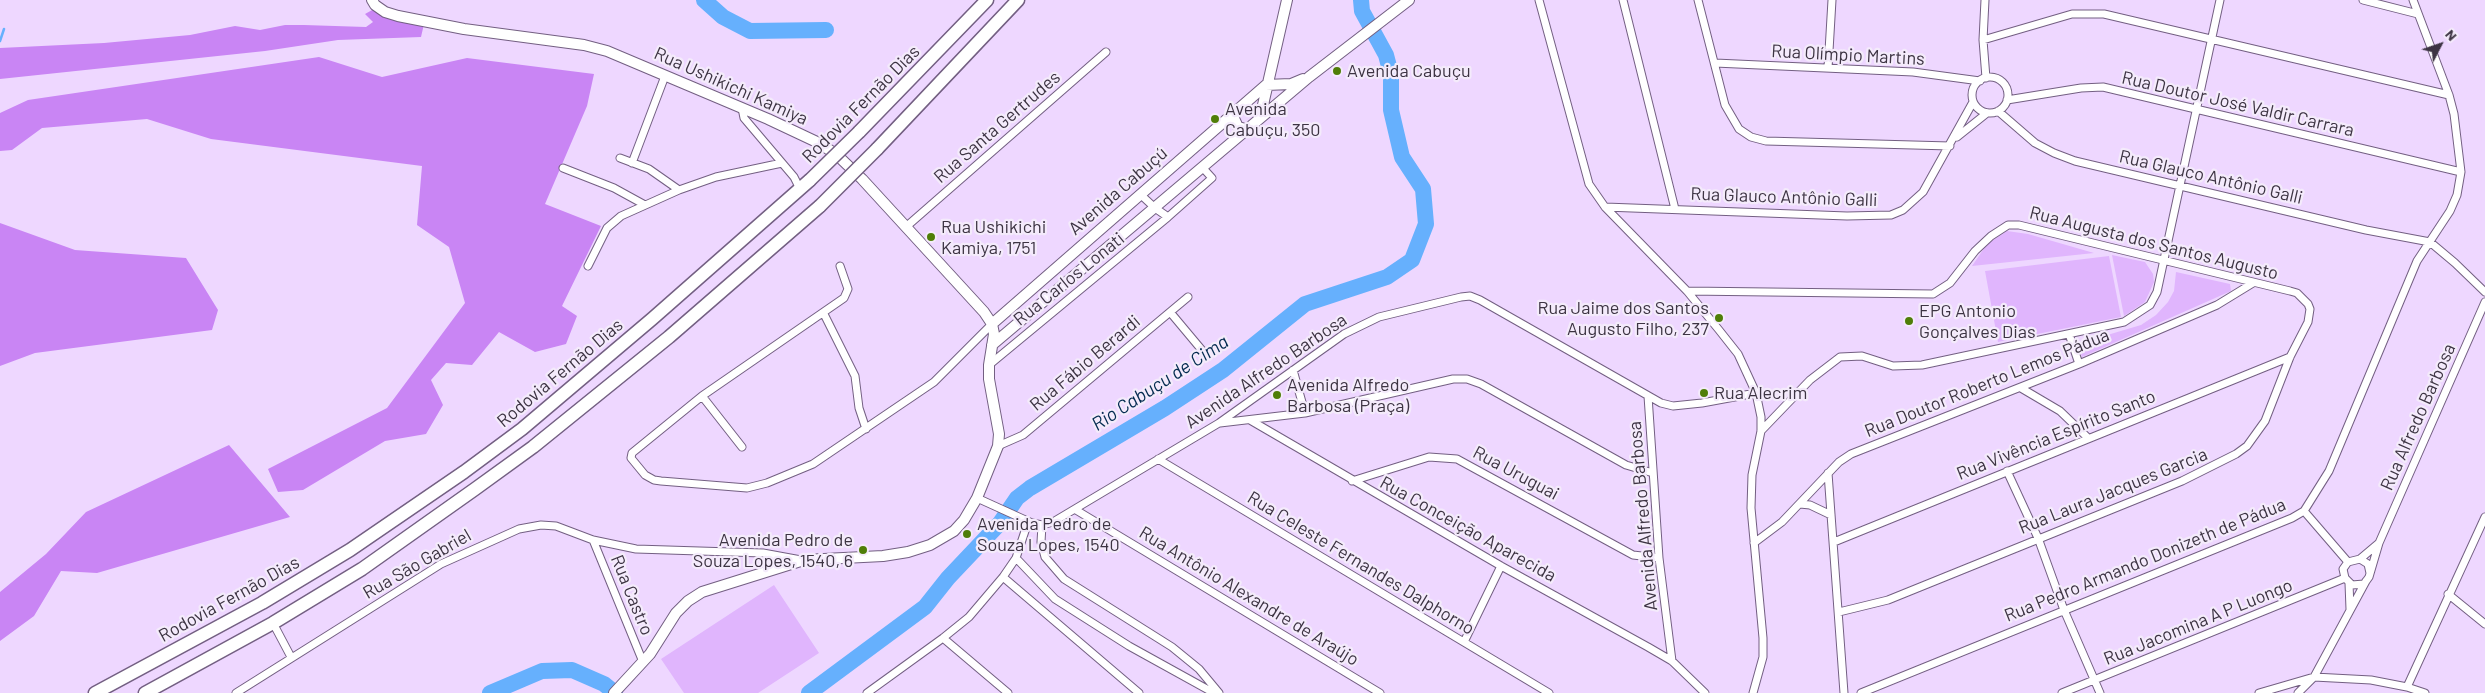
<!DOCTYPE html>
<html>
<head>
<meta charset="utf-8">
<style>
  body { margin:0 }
  #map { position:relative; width:2485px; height:693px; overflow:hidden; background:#eed7ff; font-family:Barlow,sans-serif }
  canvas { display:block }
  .north { position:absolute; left:2415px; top:20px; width:50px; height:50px; -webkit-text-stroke:4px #f4ebfb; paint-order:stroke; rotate:49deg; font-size:14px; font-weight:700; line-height:20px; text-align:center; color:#3d3443 }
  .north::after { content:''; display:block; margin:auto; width:18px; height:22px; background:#3d3443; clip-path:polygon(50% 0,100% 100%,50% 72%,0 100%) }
</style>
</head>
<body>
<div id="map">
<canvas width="2485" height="693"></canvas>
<div class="north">N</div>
</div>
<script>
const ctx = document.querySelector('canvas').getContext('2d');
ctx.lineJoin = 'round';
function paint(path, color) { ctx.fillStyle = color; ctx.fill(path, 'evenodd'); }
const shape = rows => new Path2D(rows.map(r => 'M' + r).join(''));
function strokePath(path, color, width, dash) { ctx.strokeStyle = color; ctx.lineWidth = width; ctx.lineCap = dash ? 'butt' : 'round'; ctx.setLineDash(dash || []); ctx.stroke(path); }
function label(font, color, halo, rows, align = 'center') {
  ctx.font = font + ' Barlow,sans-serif'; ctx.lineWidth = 4.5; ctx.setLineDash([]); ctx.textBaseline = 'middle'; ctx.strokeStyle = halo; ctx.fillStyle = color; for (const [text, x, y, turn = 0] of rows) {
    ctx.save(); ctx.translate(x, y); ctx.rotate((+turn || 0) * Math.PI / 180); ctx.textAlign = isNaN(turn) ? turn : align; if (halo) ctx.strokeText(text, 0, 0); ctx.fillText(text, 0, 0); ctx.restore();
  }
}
paint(shape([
  [2007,231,2028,234,2094,253,1972,266,1987,244],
  [2112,255,2145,262,2153,274,2154,282,2145,302,2124,316],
  [2109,256,2121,317,1998,342,1985,271],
  [2176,272,2230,284,2231,291,2082,357,2077,344,2141,325,2156,315,2168,302,2174,291],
  [774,585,819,653,758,693,684,693,661,659]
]), '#e0b5fd');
paint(shape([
  [374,9,424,24,421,37,338,40,265,51,0,79,0,48,104,43,190,35,235,26,260,30,285,25,304,25,366,27,373,22,365,14],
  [319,57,382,77,467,58,594,74,587,106,545,204,601,226,562,306,577,316,566,344,535,352,499,332,472,365,446,363,431,380,443,405,426,434,385,441,303,490,278,492,268,469,387,408,465,303,449,247,417,225,422,166,211,139,147,119,42,128,12,150,0,151,0,113,28,100],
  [0,223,75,250,186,258,218,310,212,330,35,353,0,366],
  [229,445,290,517,97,573,61,571,34,616,0,641,0,592,46,554,86,512]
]), '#c985f4');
strokePath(shape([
  [0,41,4,29]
]), '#66b0fd', 2.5);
strokePath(shape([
  [704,0,723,17,750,31,826,30],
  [490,693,542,671,572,670,604,684,615,693],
  [809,693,925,607,948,578,1000,523,1017,498,1030,488,1165,408,1223,370,1305,304,1387,277,1412,260,1426,224,1423,189,1402,157,1391,110,1391,74,1386,55,1362,11,1361,0]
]), '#66b0fd', 16);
const minor = shape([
  [1539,0,1589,184,1605,207,1687,291,1719,330,1738,354,1756,393,1761,417,1761,431,1752,475,1751,508,1763,638,1763,657,1753,693],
  [1623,0,1675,209],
  [1698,0,1725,105,1739,129,1751,137,1766,141,1950,146],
  [1985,0,1983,40,1986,78],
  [2363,0,2418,14],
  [1983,40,2072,14,2104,14,2449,95],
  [1715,63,1913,72,1980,81],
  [1828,68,1832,0],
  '1972 95a18 18 0 1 1 36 0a18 18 0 1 1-36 0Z',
  [2007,100,2081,88,2103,87,2461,172],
  [742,108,744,118,794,177,800,189],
  [1998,111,2035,143,2054,153,2075,161,2366,230,2430,242,2455,263,2485,292],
  [1957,137,1987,113],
  [620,158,649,169,679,190],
  [632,163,665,76],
  [563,168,614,188,645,205],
  [1140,194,1155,208,1168,217],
  [1605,207,1847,216,1891,215,1903,210,1923,192,1973,102],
  [907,226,1106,52],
  [588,266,607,228,621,216,679,190,716,177,782,163],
  [840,266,848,289,844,298,702,396,632,453,631,458,645,475,654,480,661,481,747,488,767,483,813,464,934,382,992,324],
  [1687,291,1933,294,1950,283,1975,251,1991,236,2008,225,2019,225,2290,291,2297,293,2308,304,2310,309,2308,322,2290,357,2265,421,2247,446,2236,454,2182,481,1888,600,1839,612],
  [1170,312,1206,355],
  [824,314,855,376,859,408,866,429],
  [2069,334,2079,364],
  [989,365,1168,217,1212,178,1202,167],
  [1293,370,1305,413],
  [2021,388,2060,411,2087,437],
  [702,396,742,447],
  [1648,396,1659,558,1672,661],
  [1250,420,1501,566,1648,647,1672,661,1705,693],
  [1220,423,1305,413,1453,379,1467,379,1481,384,1626,465,1653,473],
  [1761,431,1810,380,1840,357,1862,356,1893,366,1922,365,2124,322,2150,305,2157,292,2160,278,2220,0],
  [998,446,1023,435,1188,297],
  [1158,459,1549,693],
  [2007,471,2038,538,2064,610,2100,693],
  [1828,473,1844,693],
  [1352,481,1429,457,1457,459,1633,555,1659,558],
  [977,498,1032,523,1042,525,1053,522,1219,423,1344,334,1379,317,1461,297,1470,296,1480,300,1661,403,1673,406,1702,403,1756,393],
  [1800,504,1810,505,1831,515],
  [1076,510,1380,693],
  [2304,511,2348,562],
  [1042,525,1041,542,1045,557,1064,579,1172,647,1199,669,1219,693],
  [593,540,643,662],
  [1834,542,2290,357],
  [1754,543,1782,522,1839,462,1851,454,2079,364,2217,305,2253,283],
  [1016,558,1055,599,1129,646,1214,693],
  [2360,559,2379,543],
  [2370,573,2368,564,2360,559,2348,562,2343,569,2345,578,2352,585,2364,584,2369,577,2379,543,2485,302],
  [1003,577,1139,693],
  [2349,583,2350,609],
  [2448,594,2485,624],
  [273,623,291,657],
  [943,638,1008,693],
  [1464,642,1501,566],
  [2407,687,2485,517],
  [236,693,441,564,519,529,541,525,556,526,593,540,636,549,763,553,801,560],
  [867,693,943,638,969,617,1003,577,1016,558,1028,522],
  [1861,693,2292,518,2304,511,2329,471,2417,261,2450,211,2457,195,2461,172,2454,114,2449,95,2413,0],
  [2062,693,2345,578],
  [2259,693,2314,677,2371,680,2407,687,2425,693],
  [2298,693,2314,677,2366,581]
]);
const secondary = shape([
  [372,0,375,5,385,12,398,16,464,29,584,45,607,51,768,119,819,143,837,155,862,179,984,312,992,324,994,334,989,365,989,379,999,434,998,446,977,498,964,520,954,531,930,545,908,552,883,556,804,560,702,592,688,601,676,613,650,654,614,693],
  [1266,85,1291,84,1303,79],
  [1232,114,1238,127,1246,129],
  [1260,118,1287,0],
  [992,324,1266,85],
  [992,345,1309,77,1409,0]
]);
const motorway = shape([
  [859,132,987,0],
  [877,149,1018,0],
  [95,693,262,603,350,550,464,472,522,429,652,319,810,180],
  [145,693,273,623,362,569,475,489,533,447,669,337,820,206]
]);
strokePath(minor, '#735f82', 9);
strokePath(secondary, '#735f82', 12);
strokePath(motorway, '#735f82', 15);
strokePath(minor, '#fff', 7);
strokePath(secondary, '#fff', 10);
strokePath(motorway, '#fff', 12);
const motorwayBridge = shape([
  [810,180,859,132],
  [820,206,877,149]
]);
strokePath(motorwayBridge, '#735f82', 15, []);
strokePath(motorwayBridge, '#fff', 12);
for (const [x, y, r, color] of [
  [1337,71,5,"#4f7e08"],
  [1215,119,5,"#4f7e08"],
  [931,237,5,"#4f7e08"],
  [1719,318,5,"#4f7e08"],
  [1909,321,5,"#4f7e08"],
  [1704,393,5,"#4f7e08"],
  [1277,395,5,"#4f7e08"],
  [967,534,5,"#4f7e08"],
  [863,550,5,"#4f7e08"]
]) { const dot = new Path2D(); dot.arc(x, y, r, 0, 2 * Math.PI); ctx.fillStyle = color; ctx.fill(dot); strokePath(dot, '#f4ebfb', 2); }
label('18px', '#3d3443', '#f4ebfb', [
  ["Rua Olímpio Martins",1848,55,3],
  ["Rua Ushikichi Kamiya",731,86,24],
  ["Rodovia Fernão Dias",861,104,-45],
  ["Rua Doutor José Valdir Carrara",2238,104,13],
  ["Rua Santa Gertrudes",997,127,-41],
  ["Rua Glauco Antônio Galli",2211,177,13],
  ["Avenida Cabuçú",1118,191,-41],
  ["Rua Glauco Antônio Galli",1784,197,2],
  ["Rua Augusta dos Santos Augusto",2154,243,14],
  ["Rua Carlos Lonati",1069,279,-39],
  ["Rua Fábio Berardi",1085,363,-40],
  ["Avenida Alfredo Barbosa",1266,371,-34],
  ["Rodovia Fernão Dias",560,373,-40],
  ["Rua Doutor Roberto Lemos Pádua",1987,383,-22],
  ["Rua Alfredo Barbosa",2418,417,-66],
  ["Rua Vivência Espírito Santo",2056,435,-22],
  ["Rua Uruguai",1516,473,28],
  ["Rua Laura Jacques Garcia",2113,491,-22],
  ["Avenida Alfredo Barbosa",1643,516,-95],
  ["Rua Conceição Aparecida",1468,529,29],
  ["Rua Pedro Armando Donizeth de Pádua",2145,560,-22],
  ["Rua Celeste Fernandes Dalphorno",1361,563,31],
  ["Rua São Gabriel",417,564,-30],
  ["Rua Castro",632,595,68],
  ["Rua Antônio Alexandre de Araújo",1249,596,31],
  ["Rodovia Fernão Dias",229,599,-29],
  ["Rua Jacomina A P Luongo",2198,622,-22]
]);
label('18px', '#3d3443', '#f4ebfb', [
  ["Avenida Cabuçu",1347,71],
  ["Avenida",1225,109],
  ["Cabuçu, 350",1225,130],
  ["Rua Ushikichi",941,227],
  ["Kamiya, 1751",941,248],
  ["Rua Jaime dos Santos",1709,308,"right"],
  ["Augusto Filho, 237",1709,329,"right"],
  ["EPG Antonio",1919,311],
  ["Gonçalves Dias",1919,332],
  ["Avenida Alfredo",1287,385],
  ["Barbosa (Praça)",1287,406],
  ["Rua Alecrim",1714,393],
  ["Avenida Pedro de",977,524],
  ["Souza Lopes, 1540",977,545],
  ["Avenida Pedro de",853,540,"right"],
  ["Souza Lopes, 1540, 6",853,561,"right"]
], 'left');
label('italic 19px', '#022a4f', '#f4ebfb', [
  ["Rio Cabuçu de Cima",1160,383,-33]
]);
</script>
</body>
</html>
